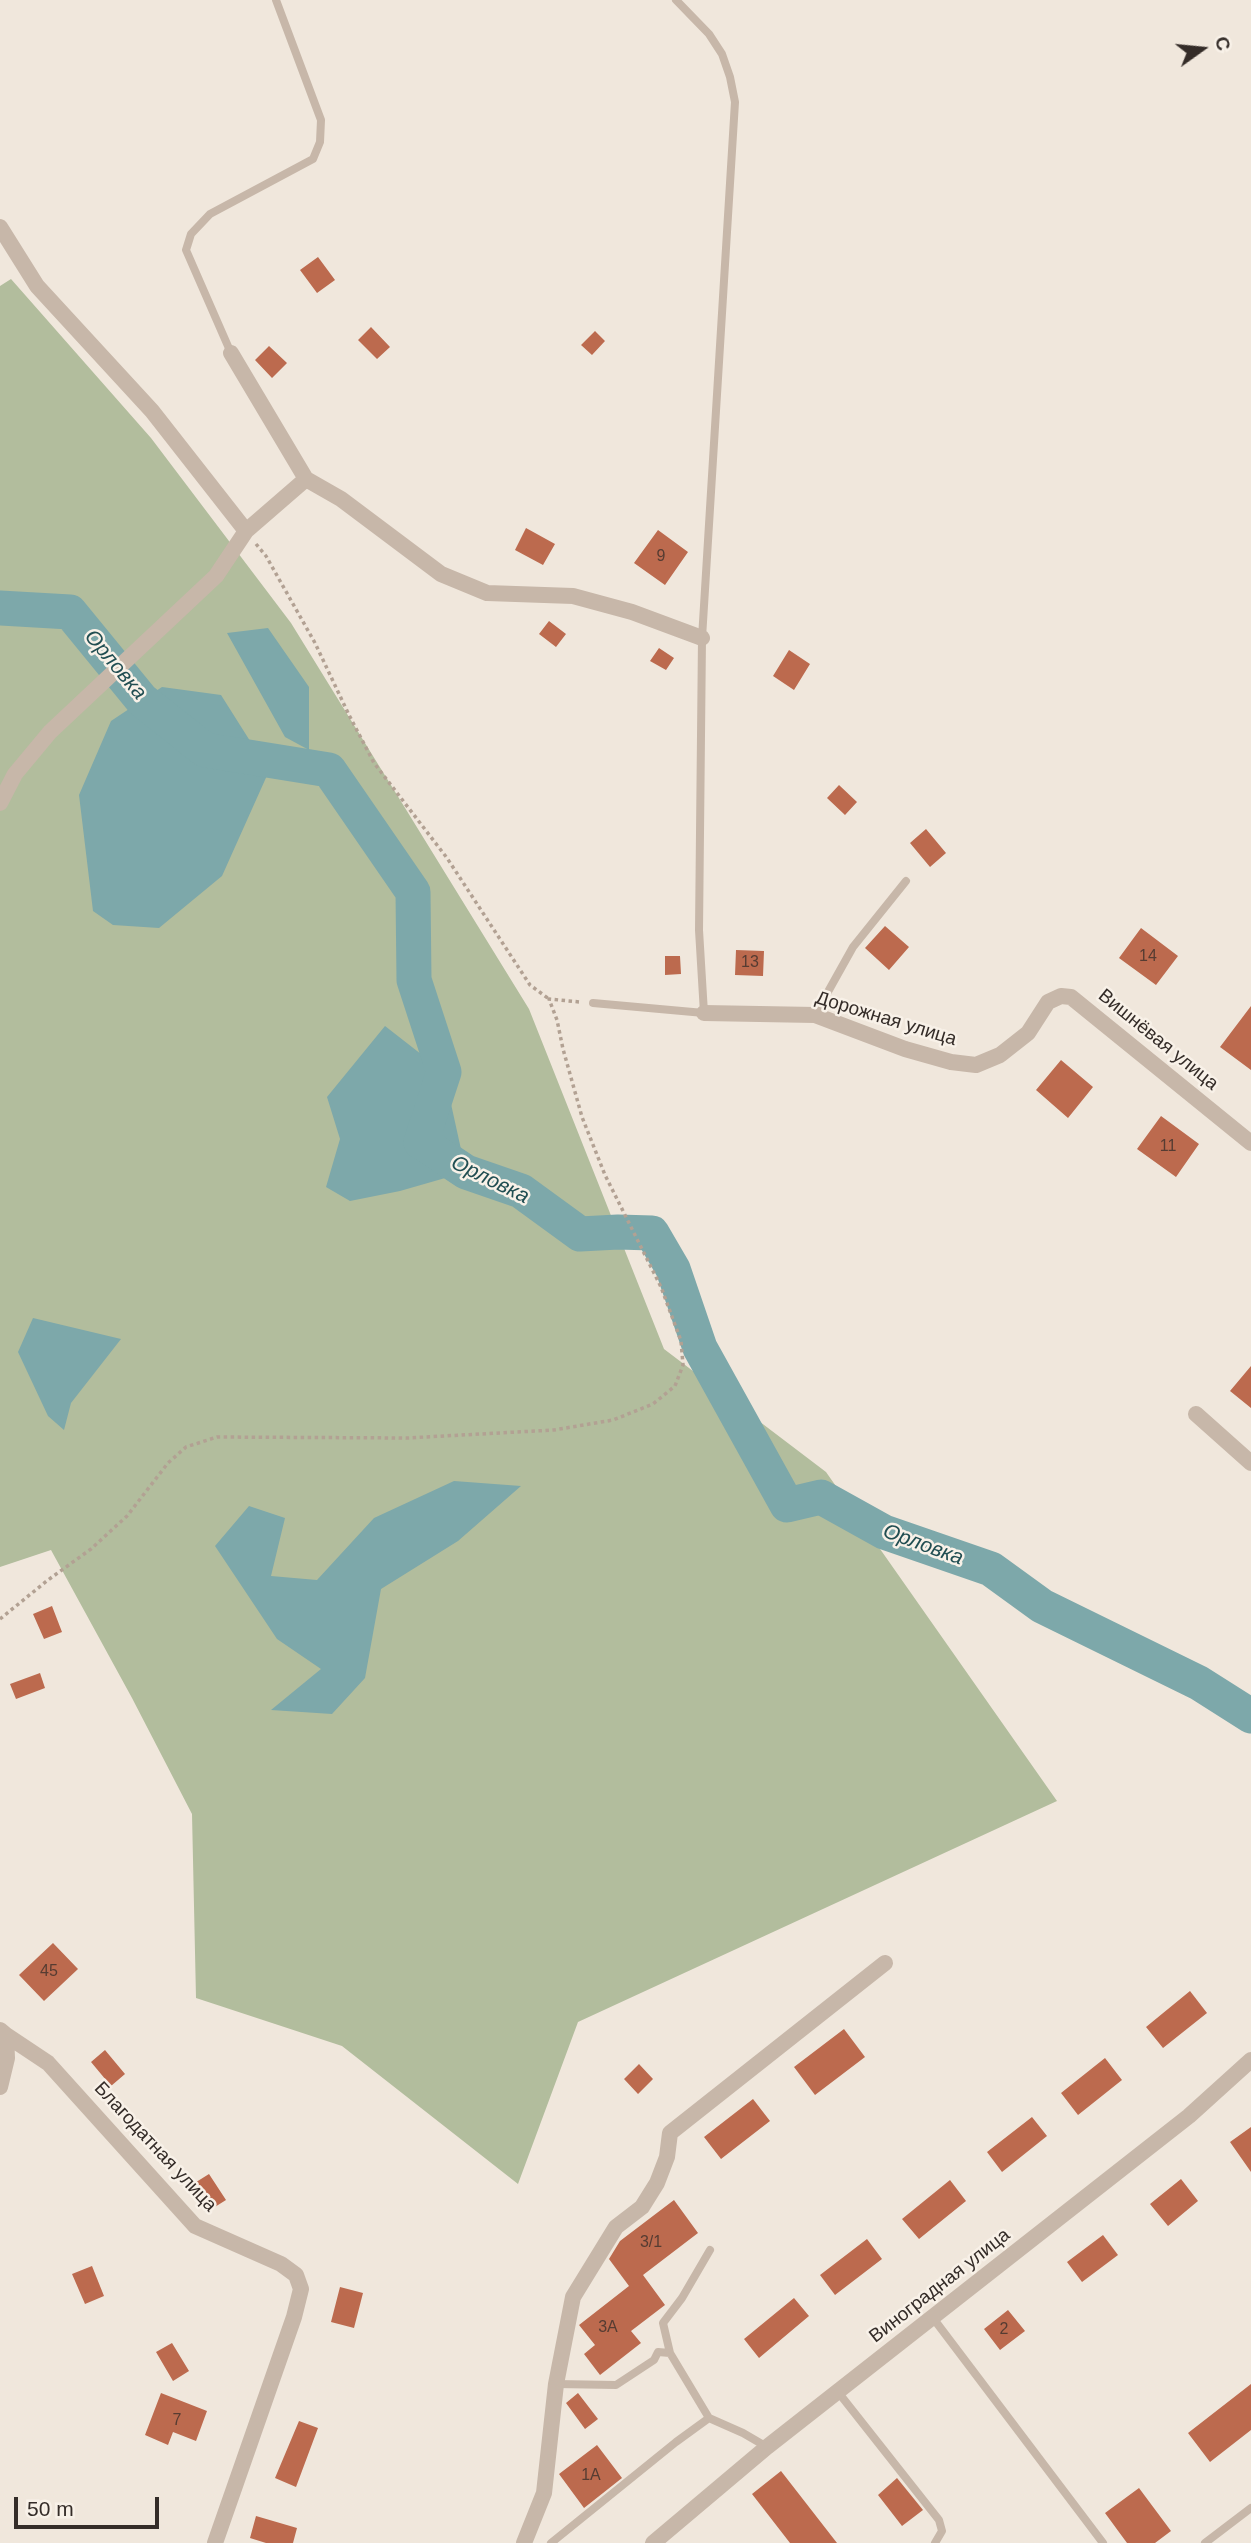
<!DOCTYPE html>
<html>
<head>
<meta charset="utf-8">
<style>
  body { margin:0 }
  #map { position:relative; width:1251px; height:2543px; overflow:hidden; background:#f0e7dc; font-family:Arial,sans-serif }
  canvas { display:block }
  .north { position:absolute; left:1167px; top:14px; width:70px; height:70px; -webkit-text-stroke:5px #f8f1e8; paint-order:stroke; rotate:75deg; font-size:19px; font-weight:700; line-height:28px; text-align:center; color:#342c28 }
  .north::after { content:''; display:block; margin:auto; width:24px; height:32px; background:#342c28; clip-path:polygon(50% 0,100% 100%,50% 72%,0 100%) }
  .scale { position:absolute; left:14px; top:2497px; width:145px; height:32px; box-sizing:border-box; border:4px solid #342c28; border-top:0; padding-left:9px; font-size:21px; line-height:24px; white-space:nowrap; color:#342c28; -webkit-text-stroke:5px #f8f1e8; paint-order:stroke }
</style>
</head>
<body>
<div id="map">
<canvas width="1251" height="2543"></canvas>
<div class="north">С</div>
<div class="scale">50 m</div>
</div>
<script>
const ctx = document.querySelector('canvas').getContext('2d');
ctx.lineJoin = 'round';
function paint(path, color) { ctx.fillStyle = color; ctx.fill(path, 'evenodd'); }
const shape = rows => new Path2D(rows.map(r => 'M' + r).join(''));
function strokePath(path, color, width, dash) { ctx.strokeStyle = color; ctx.lineWidth = width; ctx.lineCap = dash ? 'butt' : 'round'; ctx.setLineDash(dash || []); ctx.stroke(path); }
function label(font, color, halo, rows, align = 'center') {
  ctx.font = font + ' Arial,sans-serif'; ctx.lineWidth = 5; ctx.setLineDash([]); ctx.textBaseline = 'middle'; ctx.strokeStyle = halo; ctx.fillStyle = color; for (const [text, x, y, turn = 0] of rows) {
    ctx.save(); ctx.translate(x, y); ctx.rotate((+turn || 0) * Math.PI / 180); ctx.textAlign = isNaN(turn) ? turn : align; if (halo) ctx.strokeText(text, 0, 0); ctx.fillText(text, 0, 0); ctx.restore();
  }
}
paint(shape([
  [11,279,151,438,291,623,529,1009,664,1349,826,1472,1057,1801,578,2022,518,2184,342,2046,196,1998,192,1814,132,1698,51,1550,0,1567,0,286]
]), '#b2bd9d');
paint(shape([
  [268,628,309,687,309,750,285,737,227,633],
  [162,687,221,695,269,771,222,876,159,928,113,925,93,911,79,795,111,721],
  [385,1026,444,1072,466,1172,400,1191,350,1201,326,1187,340,1139,327,1097],
  [33,1318,121,1339,71,1403,64,1430,48,1416,18,1352],
  [454,1481,521,1486,458,1541,381,1589,365,1678,332,1714,271,1710,321,1669,277,1639,215,1546,249,1506,285,1518,271,1576,317,1580,374,1518]
]), '#7da8aa');
strokePath(shape([
  [0,608,70,612,142,700,205,750,329,770,413,892,414,980,444,1072,421,1142,466,1172,521,1191,580,1234,618,1232,652,1233,673,1269,700,1348,787,1505,821,1497,884,1532,991,1569,1042,1606,1199,1683,1251,1716]
]), '#7da8aa', 35);
paint(shape([
  [318,257,335,280,317,293,300,270],
  [371,327,390,347,377,359,358,340],
  [595,331,605,341,592,355,581,345],
  [269,346,287,363,272,378,255,360],
  [526,528,555,544,543,565,515,550],
  [658,530,688,552,665,585,634,563],
  [549,621,566,634,556,647,539,634],
  [659,648,674,658,666,670,650,661],
  [789,650,810,664,794,690,773,676],
  [839,785,857,802,845,815,827,798],
  [926,829,946,853,930,867,910,843],
  [885,926,909,947,889,970,865,948],
  [1141,928,1178,956,1156,985,1119,958],
  [736,950,764,951,763,976,735,975],
  [665,956,680,956,681,974,665,975],
  [1251,1006,1251,1070,1220,1047],
  [1061,1060,1093,1087,1068,1118,1036,1090],
  [1161,1116,1199,1144,1176,1177,1137,1149],
  [1251,1366,1251,1408,1230,1391],
  [52,1606,62,1632,44,1639,33,1614],
  [40,1673,45,1688,16,1699,10,1684],
  [53,1943,78,1969,44,2001,19,1975],
  [1190,1991,1207,2013,1163,2048,1146,2027],
  [844,2029,865,2057,815,2095,794,2067],
  [105,2050,125,2074,111,2086,91,2062],
  [1105,2058,1122,2080,1078,2115,1061,2093],
  [639,2064,653,2079,638,2094,624,2079],
  [753,2099,770,2121,721,2159,704,2137],
  [1032,2117,1047,2136,1002,2172,987,2152],
  [1251,2127,1251,2172,1230,2142],
  [209,2174,226,2200,210,2210,193,2184],
  [1181,2179,1198,2201,1168,2226,1150,2204],
  [950,2180,966,2201,919,2239,902,2219],
  [674,2200,698,2233,643,2275,665,2305,631,2331,641,2343,600,2375,584,2354,595,2345,579,2325,629,2286,609,2259,620,2241],
  [1103,2235,1118,2255,1082,2282,1067,2262],
  [867,2239,882,2259,835,2295,820,2275],
  [92,2266,104,2296,85,2304,72,2274],
  [340,2287,363,2293,354,2328,331,2322],
  [794,2298,809,2316,759,2358,744,2339],
  [1008,2310,1025,2331,1000,2350,984,2329],
  [172,2343,189,2371,173,2381,156,2352],
  [1251,2384,1251,2430,1210,2462,1188,2433],
  [161,2393,207,2411,196,2441,173,2432,168,2445,145,2435],
  [578,2393,598,2419,585,2429,566,2403],
  [299,2421,318,2428,296,2487,275,2478],
  [597,2445,622,2478,584,2508,559,2474],
  [781,2471,837,2543,790,2543,752,2494],
  [897,2478,923,2510,902,2526,878,2495],
  [1139,2488,1171,2531,1155,2543,1127,2543,1105,2513],
  [256,2516,297,2528,293,2543,266,2543,250,2538]
]), '#bc6a4e');
strokePath(shape([
  [256,544,266,556,315,643,349,715,374,763,447,858,530,985,549,999],
  [0,1619,48,1580,91,1549,127,1516,168,1463,186,1447,217,1437,407,1438,554,1430,613,1420,653,1404,675,1386,683,1365,681,1341,661,1287,605,1175,582,1117,563,1049,557,1020,549,999,580,1002]
]), '#b2a193', 3.5, [3.5, 3.5]);
strokePath(shape([
  [231,353,186,250,191,234,210,214,313,159,320,142,321,120,276,0],
  [593,1003,704,1013,699,930,702,638,735,102,730,77,722,54,709,34,676,0],
  [815,1015,853,947,906,881],
  [933,2318,1103,2543],
  [670,2353,663,2323,682,2298,710,2250],
  [838,2392,939,2520,942,2531,935,2543],
  [709,2418,743,2433,767,2447],
  [551,2543,676,2442,709,2418,670,2353,658,2352,654,2360,616,2385,556,2384],
  [1205,2543,1251,2508]
]), '#c7b7a9', 8);
strokePath(shape([
  [0,227,37,286,152,411,246,531,216,576,50,732,15,774,0,803],
  [231,353,306,479],
  [246,531,306,479,341,499,441,574,487,593,573,596,632,612,702,638],
  [704,1013,815,1015,905,1049,951,1062,976,1065,1000,1055,1028,1033,1048,1002,1061,996,1071,997,1251,1143],
  [1196,1414,1251,1463],
  [6,2035,48,2063,195,2226,281,2264,296,2275,301,2289,294,2317,215,2543],
  [0,2087,7,2058,6,2035,0,2030],
  [524,2543,544,2493,556,2384,573,2297,616,2227,642,2207,657,2183,667,2157,670,2133,885,1963],
  [653,2543,767,2447,1189,2116,1251,2060]
]), '#c7b7a9', 16);
label('16px', '#563c32', null, [
  ["9",661,557],
  ["14",1148,957],
  ["13",750,963],
  ["11",1168,1147],
  ["45",49,1972],
  ["3/1",651,2243],
  ["3А",608,2328],
  ["2",1004,2330],
  ["7",177,2421],
  ["1А",591,2476]
]);
label('19px', '#342c28', '#f8f1e8', [
  ["Дорожная улица",886,1019,17],
  ["Вишнёвая улица",1158,1040,39],
  ["Благодатная улица",155,2147,47],
  ["Виноградная улица",940,2286,-38]
]);
label('italic 21px', '#214e52', '#f8f1e8', [
  ["Орловка",115,665,50],
  ["Орловка",490,1180,26],
  ["Орловка",923,1545,20]
]);
</script>
</body>
</html>
